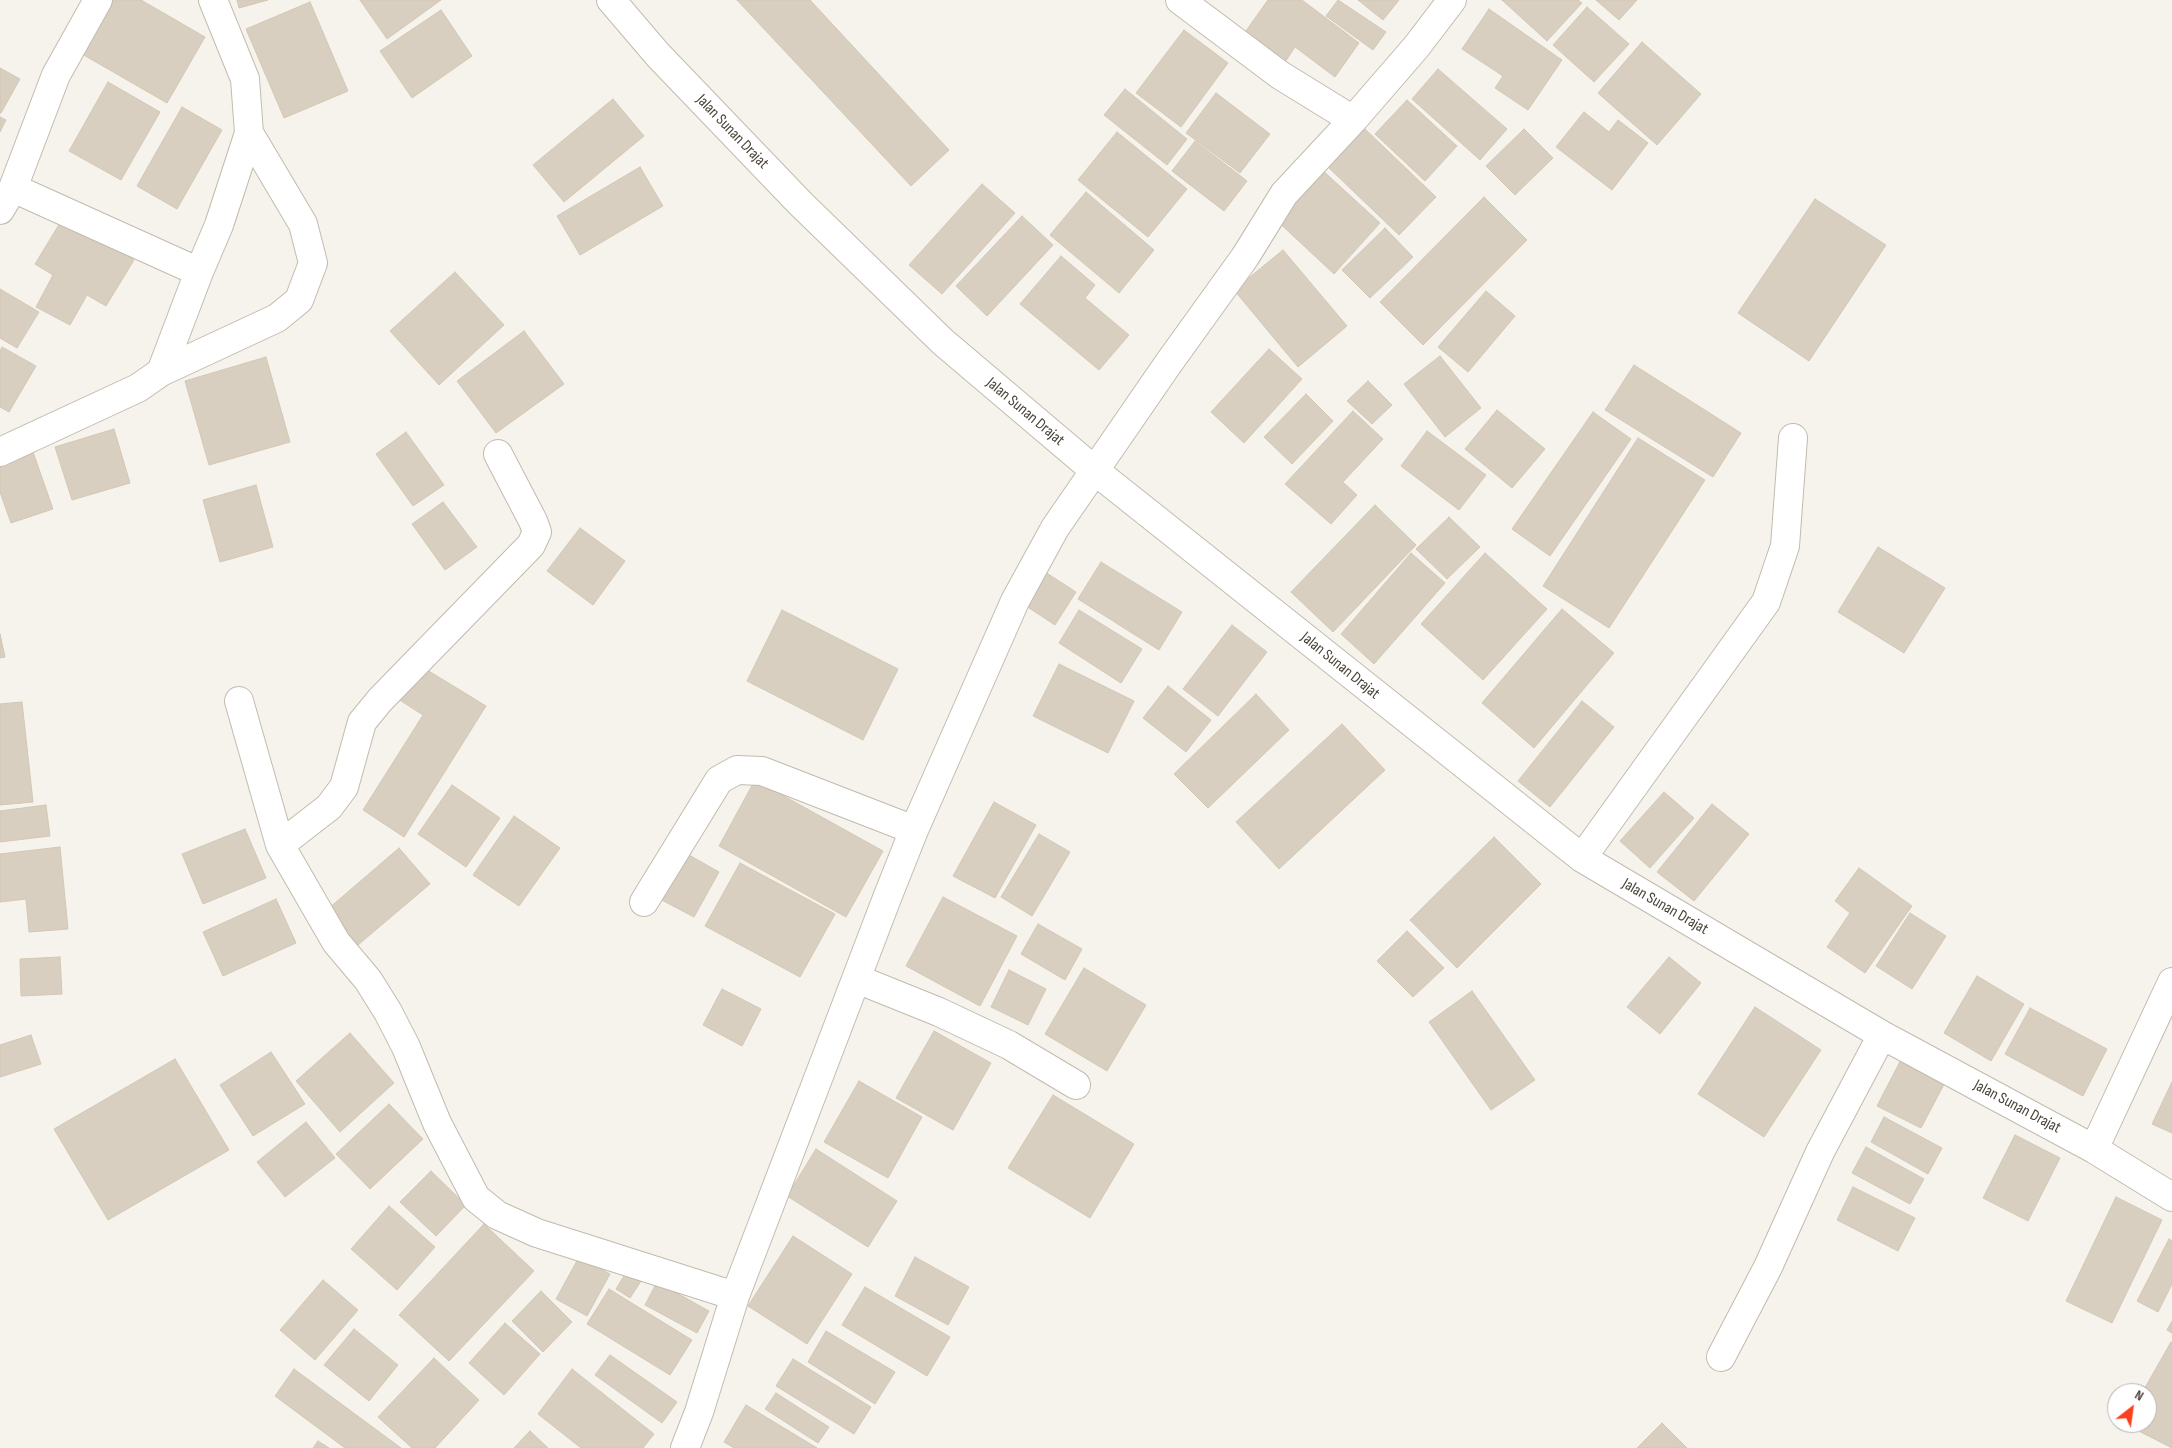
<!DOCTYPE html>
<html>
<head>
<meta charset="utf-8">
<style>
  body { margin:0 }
  #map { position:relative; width:2172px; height:1448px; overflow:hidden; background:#f6f3ec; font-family:"Sofia Sans Condensed",sans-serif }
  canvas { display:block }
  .north { position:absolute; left:2107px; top:1383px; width:50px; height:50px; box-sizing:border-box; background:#fff; border:1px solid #b7b4b0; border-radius:50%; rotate:30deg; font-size:14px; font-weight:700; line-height:20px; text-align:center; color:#4b4439 }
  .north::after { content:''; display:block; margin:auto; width:18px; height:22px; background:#fc3f1d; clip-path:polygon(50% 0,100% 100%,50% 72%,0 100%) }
</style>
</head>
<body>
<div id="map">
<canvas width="2172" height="1448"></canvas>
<div class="north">N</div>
</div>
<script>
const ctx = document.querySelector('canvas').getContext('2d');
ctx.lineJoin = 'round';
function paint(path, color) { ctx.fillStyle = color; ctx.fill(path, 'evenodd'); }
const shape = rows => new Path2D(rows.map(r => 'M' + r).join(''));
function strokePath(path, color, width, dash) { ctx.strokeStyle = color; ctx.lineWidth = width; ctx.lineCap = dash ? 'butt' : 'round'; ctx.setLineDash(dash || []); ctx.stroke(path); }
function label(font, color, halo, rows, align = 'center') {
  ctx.font = font + ' "Sofia Sans Condensed",sans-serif'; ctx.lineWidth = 5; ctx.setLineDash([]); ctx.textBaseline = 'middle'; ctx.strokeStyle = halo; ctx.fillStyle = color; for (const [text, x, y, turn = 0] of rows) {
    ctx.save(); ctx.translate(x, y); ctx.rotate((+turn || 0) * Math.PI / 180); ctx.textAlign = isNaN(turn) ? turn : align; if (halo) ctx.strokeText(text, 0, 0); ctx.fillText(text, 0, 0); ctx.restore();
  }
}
const building = shape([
  [113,0,141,0,205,37,167,103,82,54,113,0],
  [237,0,268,0,239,8,237,0],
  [360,0,441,0,387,39,360,0],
  [737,0,810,0,949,150,911,186,737,0],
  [1268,0,1302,0,1359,43,1335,77,1295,47,1283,65,1243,35,1268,0],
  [1338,0,1386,32,1373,50,1326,16,1338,0],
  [1358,0,1399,0,1383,20,1358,0],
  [1502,0,1578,0,1582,3,1547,41,1502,0],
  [1596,0,1637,0,1619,20,1596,0],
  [310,2,348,91,284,118,246,29,310,2],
  [1587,7,1629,44,1594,82,1553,45,1587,7],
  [1489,9,1562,60,1528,110,1495,88,1503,76,1462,49,1489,9],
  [441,10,472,56,412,98,380,51,441,10],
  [1184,30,1228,63,1181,127,1136,93,1184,30],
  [1642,42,1701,94,1657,145,1598,93,1642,42],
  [0,68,20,79,1,113,0,113,0,68],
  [1438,69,1507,129,1480,160,1412,99,1438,69],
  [108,82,160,112,121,180,69,151,108,82],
  [1125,89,1187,139,1167,165,1104,115,1125,89],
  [1216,93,1270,134,1240,173,1186,133,1216,93],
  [613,99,644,136,564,202,533,165,613,99],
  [1407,100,1457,146,1425,181,1375,134,1407,100],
  [182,107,222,130,177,209,137,186,182,107],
  [1584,112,1609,132,1618,120,1648,143,1612,190,1556,147,1584,112],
  [0,117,6,120,0,132,0,117],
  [1365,129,1436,197,1399,235,1328,167,1365,129],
  [1524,129,1553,158,1515,195,1486,166,1524,129],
  [1117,132,1187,189,1148,237,1078,180,1117,132],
  [1195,141,1247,181,1224,211,1172,171,1195,141],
  [640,167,663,206,580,255,557,216,640,167],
  [1320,168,1380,223,1334,274,1274,218,1320,168],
  [982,184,1015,213,942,294,909,265,982,184],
  [1086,192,1154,250,1119,293,1050,235,1086,192],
  [1484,197,1527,240,1423,345,1380,302,1484,197],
  [1815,199,1886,245,1809,361,1738,313,1815,199],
  [1022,216,1053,245,987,316,956,286,1022,216],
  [63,218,134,260,106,306,87,295,70,325,36,307,53,275,35,264,63,218],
  [1385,228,1413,257,1370,298,1342,270,1385,228],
  [1283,250,1347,326,1298,367,1234,290,1283,250],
  [1061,256,1095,285,1085,298,1129,335,1099,370,1020,304,1061,256],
  [455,272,504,325,439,385,390,331,455,272],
  [0,289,39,312,17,348,0,338,0,289],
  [1486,291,1515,316,1468,372,1438,347,1486,291],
  [524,331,564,384,496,433,457,381,524,331],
  [2,347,36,366,9,412,0,407,0,351,2,347],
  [1269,349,1302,379,1244,443,1211,412,1269,349],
  [1440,356,1481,408,1445,437,1404,384,1440,356],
  [266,357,290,442,209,465,185,381,266,357],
  [1634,365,1741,433,1713,477,1605,410,1634,365],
  [1368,381,1392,405,1372,424,1347,401,1368,381],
  [1306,394,1333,421,1292,464,1264,437,1306,394],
  [1497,410,1545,449,1512,488,1465,449,1497,410],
  [1353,411,1383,439,1343,482,1357,495,1331,524,1285,484,1353,411],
  [1593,412,1631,439,1550,556,1512,529,1593,412],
  [114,429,130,483,72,500,55,447,114,429],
  [1427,431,1486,475,1459,510,1401,466,1427,431],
  [406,432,444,485,413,506,376,454,406,432],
  [1638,438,1705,480,1609,628,1543,586,1638,438],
  [33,452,53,509,11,523,0,492,0,463,33,452],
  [256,485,273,547,220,562,203,500,256,485],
  [443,502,477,547,445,570,412,524,443,502],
  [1375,505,1416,545,1333,632,1291,592,1375,505],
  [1449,517,1480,547,1447,579,1416,549,1449,517],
  [580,528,625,561,593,605,547,571,580,528],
  [1878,547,1945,588,1904,653,1838,612,1878,547],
  [1411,553,1445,583,1374,664,1341,634,1411,553],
  [1485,553,1547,609,1483,680,1421,624,1485,553],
  [1101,562,1182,612,1159,650,1078,599,1101,562],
  [1045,572,1076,592,1055,625,1023,604,1045,572],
  [1562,609,1614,653,1534,748,1482,703,1562,609],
  [782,610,898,669,863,740,747,681,782,610],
  [1079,610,1142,649,1121,683,1059,643,1079,610],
  [1232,625,1267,652,1218,716,1183,689,1232,625],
  [0,634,5,657,0,658,0,634],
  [1059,664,1134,701,1108,753,1033,716,1059,664],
  [419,665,486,706,404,837,363,810,423,715,398,699,419,665],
  [1168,686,1211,720,1186,752,1143,718,1168,686],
  [1256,694,1289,730,1208,808,1174,774,1256,694],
  [1582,701,1614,727,1550,807,1518,781,1582,701],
  [22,702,33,802,0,805,0,704,22,702],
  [1342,724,1385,770,1279,869,1236,822,1342,724],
  [755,780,883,851,846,917,719,846,755,780],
  [452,785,500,818,466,867,418,834,452,785],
  [1664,792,1694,818,1650,868,1620,841,1664,792],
  [994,802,1036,825,995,898,953,876,994,802],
  [1712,804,1749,834,1694,901,1657,872,1712,804],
  [46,805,50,836,0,842,0,811,46,805],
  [514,816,560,848,519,906,473,875,514,816],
  [245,829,266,878,203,904,182,854,245,829],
  [1039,834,1070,852,1032,916,1001,897,1039,834],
  [1494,837,1541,884,1457,968,1410,920,1494,837],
  [60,847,68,929,29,932,26,899,0,902,0,854,60,847],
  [399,848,430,884,352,950,321,915,399,848],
  [682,851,719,872,694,917,656,897,682,851],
  [740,863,835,914,800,977,705,926,740,863],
  [1859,868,1912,906,1865,973,1827,947,1850,913,1835,901,1859,868],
  [943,897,1017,936,980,1006,906,966,943,897],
  [276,899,296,943,223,976,203,932,276,899],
  [1910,913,1946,936,1912,989,1876,966,1910,913],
  [1038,924,1082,949,1065,980,1021,954,1038,924],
  [1407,931,1444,968,1413,997,1377,961,1407,931],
  [60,957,62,994,21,996,20,959,60,957],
  [1669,957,1701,983,1660,1034,1627,1007,1669,957],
  [1084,968,1146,1005,1107,1071,1045,1034,1084,968],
  [1009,970,1046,989,1028,1025,991,1007,1009,970],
  [1977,976,2024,1004,1991,1061,1944,1033,1977,976],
  [722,989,761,1009,742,1046,703,1025,722,989],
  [1472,991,1535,1080,1491,1110,1429,1022,1472,991],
  [1755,1007,1821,1050,1764,1137,1698,1094,1755,1007],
  [2030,1008,2107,1049,2083,1096,2005,1054,2030,1008],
  [934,1031,991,1063,953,1130,896,1098,934,1031],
  [350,1033,394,1083,340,1132,296,1081,350,1033],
  [31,1035,41,1064,0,1077,0,1045,31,1035],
  [1906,1050,1950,1073,1921,1128,1877,1106,1906,1050],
  [271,1052,305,1104,253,1136,220,1085,271,1052],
  [175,1059,229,1150,108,1220,54,1129,175,1059],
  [859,1081,922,1117,888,1178,824,1142,859,1081],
  [2172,1082,2172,1133,2152,1124,2172,1082],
  [1053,1095,1134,1144,1090,1218,1008,1168,1053,1095],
  [389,1104,423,1139,370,1189,336,1154,389,1104],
  [1884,1117,1942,1148,1928,1174,1871,1142,1884,1117],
  [306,1122,335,1158,285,1197,257,1162,306,1122],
  [2015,1135,2060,1158,2028,1221,1983,1198,2015,1135],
  [1866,1147,1924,1179,1910,1204,1852,1173,1866,1147],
  [816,1149,897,1201,868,1247,787,1196,816,1149],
  [431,1171,466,1205,436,1236,400,1202,431,1171],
  [1853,1187,1915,1218,1898,1251,1837,1220,1853,1187],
  [2116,1197,2162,1220,2112,1323,2066,1301,2116,1197],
  [389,1206,435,1247,397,1290,351,1249,389,1206],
  [484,1224,534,1271,449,1361,399,1315,484,1224],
  [793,1236,852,1274,807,1344,748,1306,793,1236],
  [2169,1239,2172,1241,2172,1284,2158,1312,2137,1301,2169,1239],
  [579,1257,610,1274,587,1316,556,1299,579,1257],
  [915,1257,969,1287,948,1325,895,1296,915,1257],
  [630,1266,645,1275,630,1298,616,1289,630,1266],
  [323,1280,358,1310,315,1360,280,1330,323,1280],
  [657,1282,709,1311,697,1333,645,1305,657,1282],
  [865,1287,950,1337,927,1376,842,1325,865,1287],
  [609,1289,692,1340,670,1375,587,1324,609,1289],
  [541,1291,572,1322,543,1352,512,1321,541,1291],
  [2172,1321,2172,1333,2167,1330,2172,1321],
  [505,1323,540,1354,504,1395,469,1363,505,1323],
  [354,1329,398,1365,369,1401,324,1365,354,1329],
  [826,1331,895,1372,875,1404,808,1362,826,1331],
  [2171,1342,2172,1343,2172,1448,2125,1424,2147,1423,2147,1393,2142,1393,2171,1342],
  [610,1355,677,1402,662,1423,595,1375,610,1355],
  [434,1358,479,1400,435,1448,412,1448,378,1417,434,1358],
  [793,1359,871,1407,854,1434,776,1386,793,1359],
  [294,1369,401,1448,345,1448,275,1396,294,1369],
  [572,1369,654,1434,643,1448,581,1448,538,1414,572,1369],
  [776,1393,829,1427,818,1443,765,1409,776,1393],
  [746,1405,817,1448,734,1448,724,1442,746,1405],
  [1662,1423,1687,1448,1637,1448,1662,1423],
  [530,1431,548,1448,514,1448,530,1431],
  [318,1441,329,1448,313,1448,318,1441]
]);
paint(building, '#d8cfc1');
strokePath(building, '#d3c7b4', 1);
const minor = shape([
  [611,0,658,55,800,203,943,342,1094,470,1582,858,1882,1035,2094,1149,2172,1197],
  [1180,0,1280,75,1353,120],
  [13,188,199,272],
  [0,210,13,188,56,75,98,0],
  [161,372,277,318,299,300,313,263,303,224,249,133],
  [0,452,138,388,161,372,199,272,219,225,249,133,245,79,213,0],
  [498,454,533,521,537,532,531,545,380,700,362,722,344,787,329,807,280,845,336,942,368,980,388,1012,406,1047,437,1123,476,1198,497,1215,537,1233,735,1296],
  [239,701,280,845],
  [1582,858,1766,602,1785,546,1793,438],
  [644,902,719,780,737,770,762,771,914,830],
  [857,979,939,1012,1009,1045,1076,1085],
  [2094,1149,2172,982],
  [1721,1357,1768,1267,1820,1152,1882,1035],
  [685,1448,699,1412,735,1296,887,898,914,830,1015,601,1055,528,1168,364,1245,257,1284,194,1353,120,1417,46,1452,0]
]);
strokePath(minor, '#c2bbae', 30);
strokePath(minor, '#fff', 28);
label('16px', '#4b4439', '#fff', [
  ["Jalan Sunan Drajat",732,132,46],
  ["Jalan Sunan Drajat",1025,412,40],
  ["Jalan Sunan Drajat",1340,666,39],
  ["Jalan Sunan Drajat",1665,907,30],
  ["Jalan Sunan Drajat",2017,1107,28]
]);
</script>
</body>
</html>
